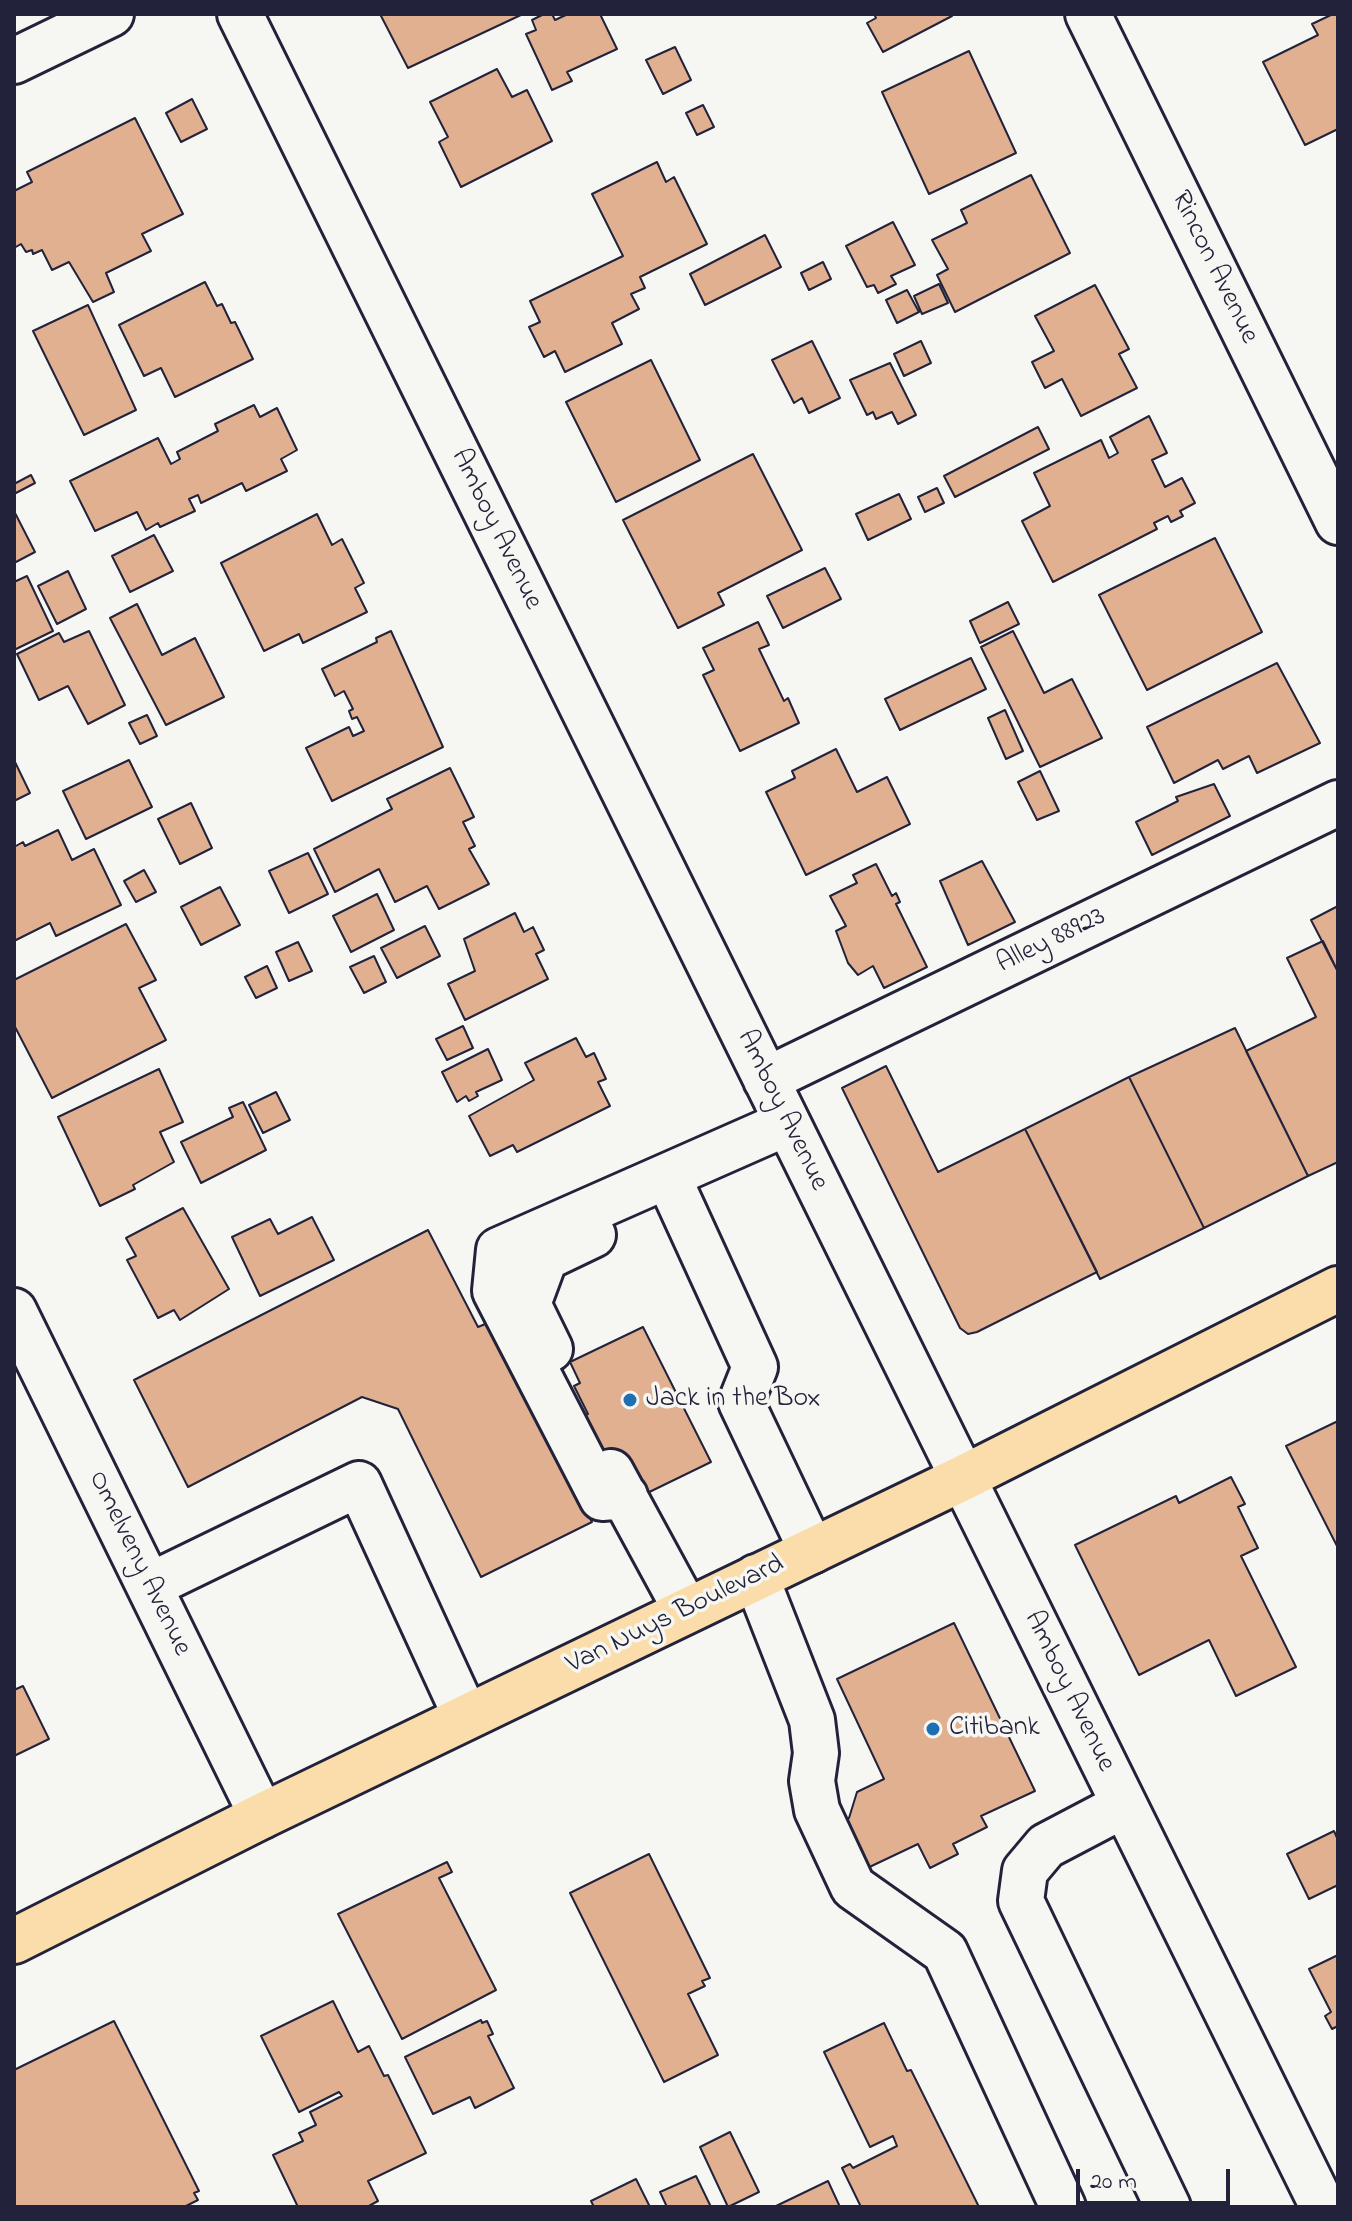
<!DOCTYPE html>
<html>
<head>
<meta charset="utf-8">
<style>
  body { margin:0 }
  #map { position:relative; width:1352px; height:2221px; overflow:hidden; background:#f6f6f2; font-family:"Indie Flower",sans-serif }
  canvas { display:block }
  .frame { position:absolute; inset:0; border:16px solid #22223b; pointer-events:none }
  .scale { position:absolute; left:1076px; top:2169px; width:154px; height:36px; box-sizing:border-box; border:4px solid #22223b; border-top:0; padding-left:10px; font-size:24px; line-height:28px; white-space:nowrap; color:#22223b; -webkit-text-stroke:6px #f6f6f2; paint-order:stroke }
</style>
</head>
<body>
<div id="map">
<canvas width="1352" height="2221"></canvas>
<div class="frame"></div>
<div class="scale">20 m</div>
</div>
<script>
const ctx = document.querySelector('canvas').getContext('2d');
ctx.lineJoin = 'round';
function paint(path, color) { ctx.fillStyle = color; ctx.fill(path, 'evenodd'); }
const shape = rows => new Path2D(rows.map(r => 'M' + r).join(''));
function strokePath(path, color, width, dash) { ctx.strokeStyle = color; ctx.lineWidth = width; ctx.lineCap = dash ? 'butt' : 'round'; ctx.setLineDash(dash || []); ctx.stroke(path); }
function label(font, color, halo, rows, align = 'center') {
  ctx.font = font + ' "Indie Flower",sans-serif'; ctx.lineWidth = 7; ctx.setLineDash([]); ctx.textBaseline = 'middle'; ctx.strokeStyle = halo; ctx.fillStyle = color; for (const [text, x, y, turn = 0] of rows) {
    ctx.save(); ctx.translate(x, y); ctx.rotate((+turn || 0) * Math.PI / 180); ctx.textAlign = isNaN(turn) ? turn : align; if (halo) ctx.strokeText(text, 0, 0); ctx.fillText(text, 0, 0); ctx.restore();
  }
}
const building = shape([
  [380,14,523,14,408,68,380,14],
  [544,14,552,14,555,20,568,14,600,14,617,49,567,72,572,81,552,90,526,34,536,30,532,20,544,14],
  [874,14,952,14,952,16,883,52,867,23,876,18,874,14],
  [1333,14,1338,14,1338,129,1305,145,1263,62,1318,35,1312,24,1333,14],
  [675,47,691,80,663,94,646,60,675,47],
  [969,51,1016,153,929,194,882,92,969,51],
  [497,69,512,97,527,90,552,141,461,187,439,142,448,137,430,102,497,69],
  [192,99,207,129,181,142,166,113,192,99],
  [703,105,714,127,697,135,686,113,703,105],
  [135,118,183,214,142,234,151,251,106,273,114,292,93,302,69,262,52,270,42,250,33,254,32,250,26,252,21,244,14,248,14,191,32,182,27,172,135,118],
  [657,162,666,182,674,177,707,244,640,277,645,288,631,294,639,309,612,323,622,344,565,372,555,351,544,357,529,327,540,322,530,301,623,256,592,194,657,162],
  [1031,175,1070,253,955,312,937,275,948,269,932,240,967,223,961,210,1031,175],
  [893,222,915,265,891,276,896,284,878,293,874,285,867,287,846,246,893,222],
  [765,235,781,267,705,305,690,274,765,235],
  [823,262,831,279,809,290,801,273,823,262],
  [205,282,217,306,222,304,231,323,235,322,253,359,175,397,161,368,144,376,119,325,205,282],
  [939,284,948,303,922,314,914,296,939,284],
  [1095,285,1129,349,1119,354,1137,388,1081,416,1062,379,1045,388,1032,362,1054,351,1035,316,1095,285],
  [907,290,919,312,897,323,886,300,907,290],
  [88,305,136,410,84,435,33,331,88,305],
  [812,341,840,398,809,413,802,398,794,403,772,360,812,341],
  [921,341,931,363,904,376,894,354,921,341],
  [651,360,700,460,616,502,566,402,651,360],
  [890,363,916,415,898,424,892,412,876,419,873,412,867,415,850,380,890,363],
  [254,405,260,417,277,408,297,450,281,459,287,471,246,491,242,483,201,503,198,495,189,499,195,511,160,527,158,523,146,530,137,512,95,531,70,481,158,438,171,464,180,459,177,452,218,431,215,424,254,405],
  [1149,416,1167,453,1152,460,1165,487,1182,478,1195,503,1180,511,1183,516,1171,522,1168,516,1154,523,1157,529,1053,582,1022,521,1050,506,1034,473,1101,440,1109,458,1118,453,1110,437,1149,416],
  [1038,427,1049,449,955,497,944,476,1038,427],
  [753,454,802,550,718,593,724,605,678,628,623,520,753,454],
  [31,475,35,483,14,494,14,484,31,475],
  [937,488,944,503,925,512,918,497,937,488],
  [899,494,911,519,868,540,856,514,899,494],
  [14,511,35,552,14,563,14,511],
  [317,514,332,545,342,539,364,583,355,588,367,612,303,643,299,634,264,651,221,563,317,514],
  [154,535,173,571,130,592,112,556,154,535],
  [1215,538,1262,632,1147,690,1099,595,1215,538],
  [825,568,841,599,783,628,767,596,825,568],
  [68,571,86,609,57,624,38,586,68,571],
  [27,576,53,631,14,650,14,582,27,576],
  [1008,602,1019,624,980,643,970,621,1008,602],
  [137,604,162,655,195,638,224,697,166,725,110,618,137,604],
  [758,622,769,645,759,649,784,701,788,698,799,723,740,751,703,675,714,670,703,648,758,622],
  [89,631,125,705,88,724,68,686,39,700,17,654,59,633,64,642,89,631],
  [391,631,443,747,332,801,306,748,349,727,353,736,364,731,357,717,352,719,349,711,353,709,344,691,335,696,322,669,377,642,376,638,391,631],
  [1013,631,1044,693,1072,679,1102,738,1040,767,981,647,1013,631],
  [971,658,986,689,900,730,885,699,971,658],
  [1277,663,1320,743,1257,773,1249,756,1223,769,1218,760,1174,783,1147,727,1277,663],
  [1005,710,1023,751,1006,759,988,718,1005,710],
  [147,715,157,736,140,744,129,723,147,715],
  [836,749,857,792,887,777,910,824,806,875,766,792,795,778,792,771,836,749],
  [14,760,30,793,14,801,14,760],
  [129,760,152,807,86,839,63,791,129,760],
  [450,768,474,817,463,822,475,846,469,849,489,884,439,909,427,886,395,902,379,869,335,892,314,849,392,809,387,799,450,768],
  [1040,771,1059,811,1037,820,1018,782,1040,771],
  [1214,784,1230,816,1152,855,1136,822,1178,801,1176,797,1214,784],
  [191,803,212,848,180,864,158,819,191,803],
  [58,830,72,860,94,849,121,905,56,936,50,923,14,941,14,847,23,842,25,846,58,830],
  [308,853,328,894,289,913,269,871,308,853],
  [982,861,1015,922,968,945,940,881,982,861],
  [876,864,892,896,896,893,900,902,896,904,927,967,884,988,873,966,858,975,848,963,836,931,846,926,830,896,857,883,853,875,876,864],
  [144,870,156,892,136,902,124,881,144,870],
  [220,887,240,925,201,945,181,907,220,887],
  [377,894,394,930,351,952,333,916,377,894],
  [1338,906,1338,972,1311,920,1338,906],
  [515,913,524,932,533,927,544,950,536,954,548,979,465,1020,448,984,475,971,464,939,515,913],
  [126,924,156,980,139,988,166,1040,52,1098,14,1025,14,980,126,924],
  [425,926,440,956,397,978,381,948,425,926],
  [1323,941,1338,972,1338,1162,1308,1176,1246,1051,1316,1017,1287,958,1323,941],
  [298,942,312,971,289,981,276,952,298,942],
  [374,956,386,982,364,993,350,967,374,956],
  [267,966,277,988,256,998,245,977,267,966],
  [463,1026,473,1048,447,1060,436,1039,463,1026],
  [1235,1028,1308,1176,1204,1228,1129,1077,1235,1028],
  [576,1038,586,1057,594,1053,606,1079,598,1082,610,1106,517,1152,513,1145,490,1156,469,1116,534,1080,525,1063,576,1038],
  [488,1049,502,1080,476,1092,478,1096,469,1101,466,1096,457,1102,442,1072,488,1049],
  [886,1066,938,1172,1025,1129,1097,1272,977,1332,968,1334,960,1328,842,1088,886,1066],
  [159,1069,183,1122,160,1132,174,1162,133,1185,135,1189,100,1206,58,1117,159,1069],
  [1129,1077,1204,1228,1100,1279,1025,1129,1129,1077],
  [276,1092,290,1120,263,1133,249,1105,276,1092],
  [243,1102,266,1150,201,1183,181,1142,233,1117,229,1108,243,1102],
  [183,1208,229,1289,180,1320,174,1310,158,1318,127,1260,136,1256,126,1238,183,1208],
  [312,1217,334,1260,260,1296,232,1237,270,1219,278,1234,312,1217],
  [428,1230,478,1327,490,1322,592,1522,481,1577,398,1409,362,1397,188,1487,134,1380,428,1230],
  [643,1327,711,1462,637,1498,571,1422,588,1414,574,1386,580,1383,570,1362,643,1327],
  [1338,1421,1338,1548,1286,1446,1338,1421],
  [1231,1477,1245,1504,1238,1507,1258,1548,1241,1556,1296,1667,1236,1696,1209,1640,1139,1675,1075,1545,1176,1496,1179,1503,1231,1477],
  [954,1623,1035,1791,981,1816,987,1827,953,1844,958,1854,930,1868,918,1844,861,1871,838,1823,849,1818,857,1792,884,1779,837,1679,954,1623],
  [23,1686,49,1739,14,1756,14,1690,23,1686],
  [1334,1831,1338,1840,1338,1885,1309,1899,1287,1854,1334,1831],
  [649,1854,710,1978,702,1981,705,1986,688,1994,718,2055,664,2082,570,1893,649,1854],
  [447,1862,452,1872,439,1878,496,1990,402,2039,338,1914,447,1862],
  [1338,1955,1338,2026,1332,2029,1325,2016,1331,2012,1309,1969,1338,1955],
  [333,2001,358,2052,369,2046,384,2076,388,2075,426,2153,368,2181,378,2201,367,2207,298,2207,273,2155,303,2141,299,2133,316,2125,310,2112,342,2096,339,2092,299,2112,261,2036,333,2001],
  [481,2020,482,2023,487,2021,493,2034,488,2036,514,2088,475,2108,470,2097,433,2114,405,2057,481,2020],
  [114,2021,199,2191,194,2193,198,2200,184,2207,14,2207,14,2070,114,2021],
  [884,2023,907,2071,911,2070,979,2207,861,2207,842,2168,850,2164,853,2168,897,2146,893,2136,870,2147,824,2052,884,2023],
  [730,2132,759,2192,728,2207,700,2147,730,2132],
  [696,2176,711,2207,667,2207,660,2192,696,2176],
  [636,2179,650,2207,594,2207,591,2201,636,2179],
  [828,2181,840,2207,774,2207,828,2181]
]);
paint(building, '#e0b091');
strokePath(building, '#22223b', 2);
const minor = shape([
  [240,14,1323,2207],
  [1088,14,1338,522],
  [14,61,111,14],
  [766,1080,1338,803],
  [668,1177,755,1367,741,1402,812,1551],
  [14,1311,262,1816],
  [550,1349,528,1304,545,1258,593,1235],
  [611,1472,686,1610],
  [625,1496,602,1498,495,1291,499,1250,787,1123],
  [756,1577,812,1720,816,1753,812,1781,817,1810,853,1887,945,1952,1063,2207],
  [149,1586,359,1484,466,1717],
  [1124,1805,1046,1846,1025,1871,1021,1901,1168,2207]
]);
const major = shape([
  [14,1941,262,1816,963,1478,1338,1289]
]);
strokePath(minor, '#22223b', 50);
strokePath(major, '#22223b', 50);
strokePath(minor, '#f6f6f2', 44);
strokePath(major, '#faddab', 44);
for (const [x, y, r, color] of [
  [630,1400,8,"#1f6fb2"],
  [933,1729,8,"#1f6fb2"]
]) { const dot = new Path2D(); dot.arc(x, y, r, 0, 2 * Math.PI); ctx.fillStyle = color; ctx.fill(dot); strokePath(dot, '#f6f6f2', 3); }
label('28px', '#22223b', '#f6f6f2', [
  ["Rincon Avenue",1213,268,64],
  ["Amboy Avenue",495,530,64],
  ["Alley 88923",1052,942,-26],
  ["Amboy Avenue",781,1111,64],
  ["Omelveny Avenue",138,1564,64],
  ["Van Nuys Boulevard",676,1616,-26],
  ["Amboy Avenue",1068,1692,64]
]);
label('28px', '#22223b', '#f6f6f2', [
  ["Jack in the Box",646,1400],
  ["Citibank",949,1729]
], 'left');
</script>
</body>
</html>
